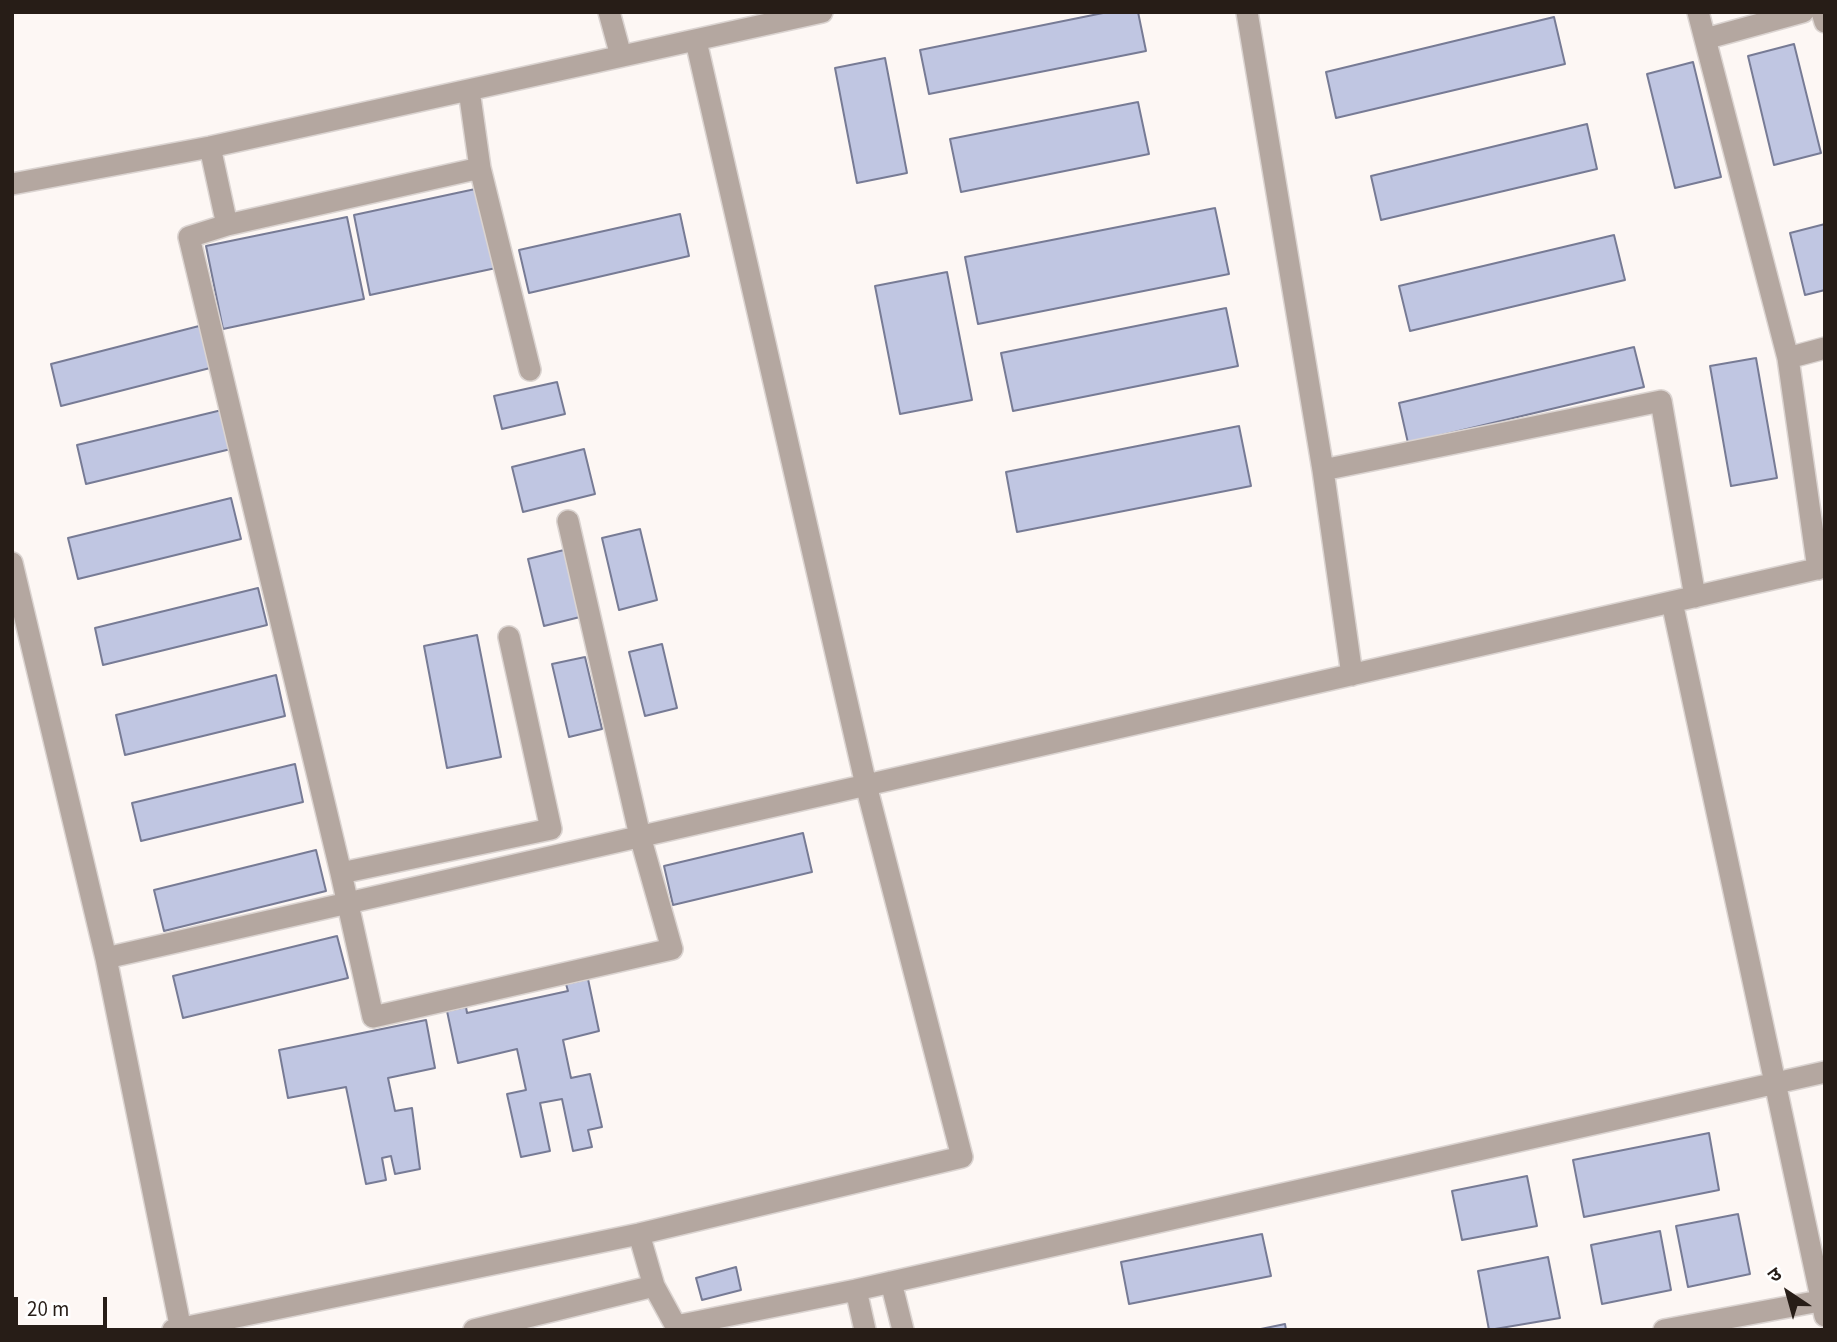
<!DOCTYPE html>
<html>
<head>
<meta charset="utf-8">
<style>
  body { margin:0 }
  #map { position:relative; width:1837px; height:1342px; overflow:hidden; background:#fdf7f4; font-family:"Source Sans 3","Noto Sans Devanagari",sans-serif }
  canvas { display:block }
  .frame { position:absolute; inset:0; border:14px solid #271d17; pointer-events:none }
  .north { position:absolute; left:1753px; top:1258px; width:70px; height:70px; -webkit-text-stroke:5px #fff; paint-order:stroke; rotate:324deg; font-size:19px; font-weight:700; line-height:28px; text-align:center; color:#271d17 }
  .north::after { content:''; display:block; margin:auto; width:24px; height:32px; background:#271d17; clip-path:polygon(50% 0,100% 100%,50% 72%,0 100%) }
  .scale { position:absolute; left:14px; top:1297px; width:93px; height:32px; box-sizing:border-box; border:4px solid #271d17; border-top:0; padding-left:9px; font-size:21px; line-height:24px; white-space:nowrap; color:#271d17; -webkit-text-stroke:5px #fff; paint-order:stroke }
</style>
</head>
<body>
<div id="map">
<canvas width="1837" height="1342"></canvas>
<div class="frame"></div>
<div class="north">उ</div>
<div class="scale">20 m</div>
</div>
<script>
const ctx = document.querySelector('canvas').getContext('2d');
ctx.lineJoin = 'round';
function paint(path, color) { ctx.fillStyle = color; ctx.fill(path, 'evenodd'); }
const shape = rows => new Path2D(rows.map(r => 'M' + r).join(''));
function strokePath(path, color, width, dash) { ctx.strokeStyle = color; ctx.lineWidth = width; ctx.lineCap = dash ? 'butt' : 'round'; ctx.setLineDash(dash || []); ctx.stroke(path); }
const building = shape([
  [1108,12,1138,12,1146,51,929,94,920,50,1108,12],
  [1554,17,1565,64,1336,118,1326,72,1554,17],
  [1794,44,1821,153,1774,165,1748,56,1794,44],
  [885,58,907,173,857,183,835,68,885,58],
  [1693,62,1721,177,1675,188,1647,74,1693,62],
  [1138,102,1149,154,961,192,950,139,1138,102],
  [1587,124,1597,169,1381,220,1371,176,1587,124],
  [480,188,496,268,370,295,354,215,480,188],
  [1215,208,1229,274,978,324,965,257,1215,208],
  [680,214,689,256,529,293,519,250,680,214],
  [347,217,364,299,223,329,206,246,347,217],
  [1825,224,1825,290,1805,295,1790,233,1825,224],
  [1614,235,1625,280,1410,331,1399,286,1614,235],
  [947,272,972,400,900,414,875,286,947,272],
  [1226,308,1238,366,1013,411,1001,353,1226,308],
  [203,325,214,367,61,406,51,364,203,325],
  [1634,347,1644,387,1408,443,1399,403,1634,347],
  [1756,358,1777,478,1731,486,1710,366,1756,358],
  [557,382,565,414,502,429,494,396,557,382],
  [226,409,235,448,86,484,77,445,226,409],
  [1239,426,1251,486,1017,532,1006,472,1239,426],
  [584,449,595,494,523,512,512,467,584,449],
  [231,498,241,539,78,579,68,538,231,498],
  [640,529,657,600,619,610,602,538,640,529],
  [564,550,580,617,544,626,528,559,564,550],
  [258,588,267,625,103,665,95,628,258,588],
  [477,635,501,757,447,768,424,646,477,635],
  [662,644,677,708,645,716,629,652,662,644],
  [585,657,602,729,569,737,552,664,585,657],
  [276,675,285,716,125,755,116,715,276,675],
  [295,764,303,802,141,841,132,803,295,764],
  [803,833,812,872,673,905,664,866,803,833],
  [316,850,326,891,164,931,154,890,316,850],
  [337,936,348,978,183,1018,173,976,337,936],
  [588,979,599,1031,563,1040,571,1078,590,1074,602,1127,588,1130,592,1147,573,1151,562,1099,540,1103,550,1151,521,1157,507,1094,526,1090,517,1049,458,1063,447,1011,466,1007,467,1013,568,991,566,984,588,979],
  [426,1020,435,1068,388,1078,395,1111,412,1108,420,1169,395,1174,391,1156,382,1158,386,1180,366,1184,346,1087,288,1098,279,1050,426,1020],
  [1709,1133,1719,1190,1584,1217,1573,1160,1709,1133],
  [1527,1176,1537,1226,1462,1240,1452,1191,1527,1176],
  [1738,1214,1750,1274,1688,1287,1676,1226,1738,1214],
  [1660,1231,1671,1290,1602,1304,1591,1245,1660,1231],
  [1262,1234,1271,1276,1129,1304,1121,1262,1262,1234],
  [1548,1257,1560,1318,1489,1330,1478,1271,1548,1257],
  [736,1267,741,1290,702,1300,696,1278,736,1267],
  [1285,1324,1286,1330,1256,1330,1285,1324]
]);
paint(building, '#c0c6e2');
strokePath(building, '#777b95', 2);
const street = shape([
  [609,12,621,56],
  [1247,12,1323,470,1352,675],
  [1698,12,1788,358,1818,569],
  [1822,12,1825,22],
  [1705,39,1803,12],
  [469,90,480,168,530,370],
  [210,147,227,225,189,237,341,873,373,1017,672,949,640,836,568,521],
  [12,184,210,147,822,12],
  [227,225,480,168],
  [1788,358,1825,348],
  [1323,470,1661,401,1695,597],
  [12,563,106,958,181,1330],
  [1672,602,1825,1316],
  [341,873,551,829,509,637],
  [106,958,1825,567],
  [639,1234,654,1286,678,1330],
  [891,1282,903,1330],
  [856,1290,865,1330],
  [676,1326,856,1290,1825,1072],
  [173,1330,639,1234,962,1157,866,785,696,41],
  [474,1330,654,1286],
  [1664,1330,1825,1300]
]);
strokePath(street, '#dbd4d1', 24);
strokePath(street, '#b4a7a0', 21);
</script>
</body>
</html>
